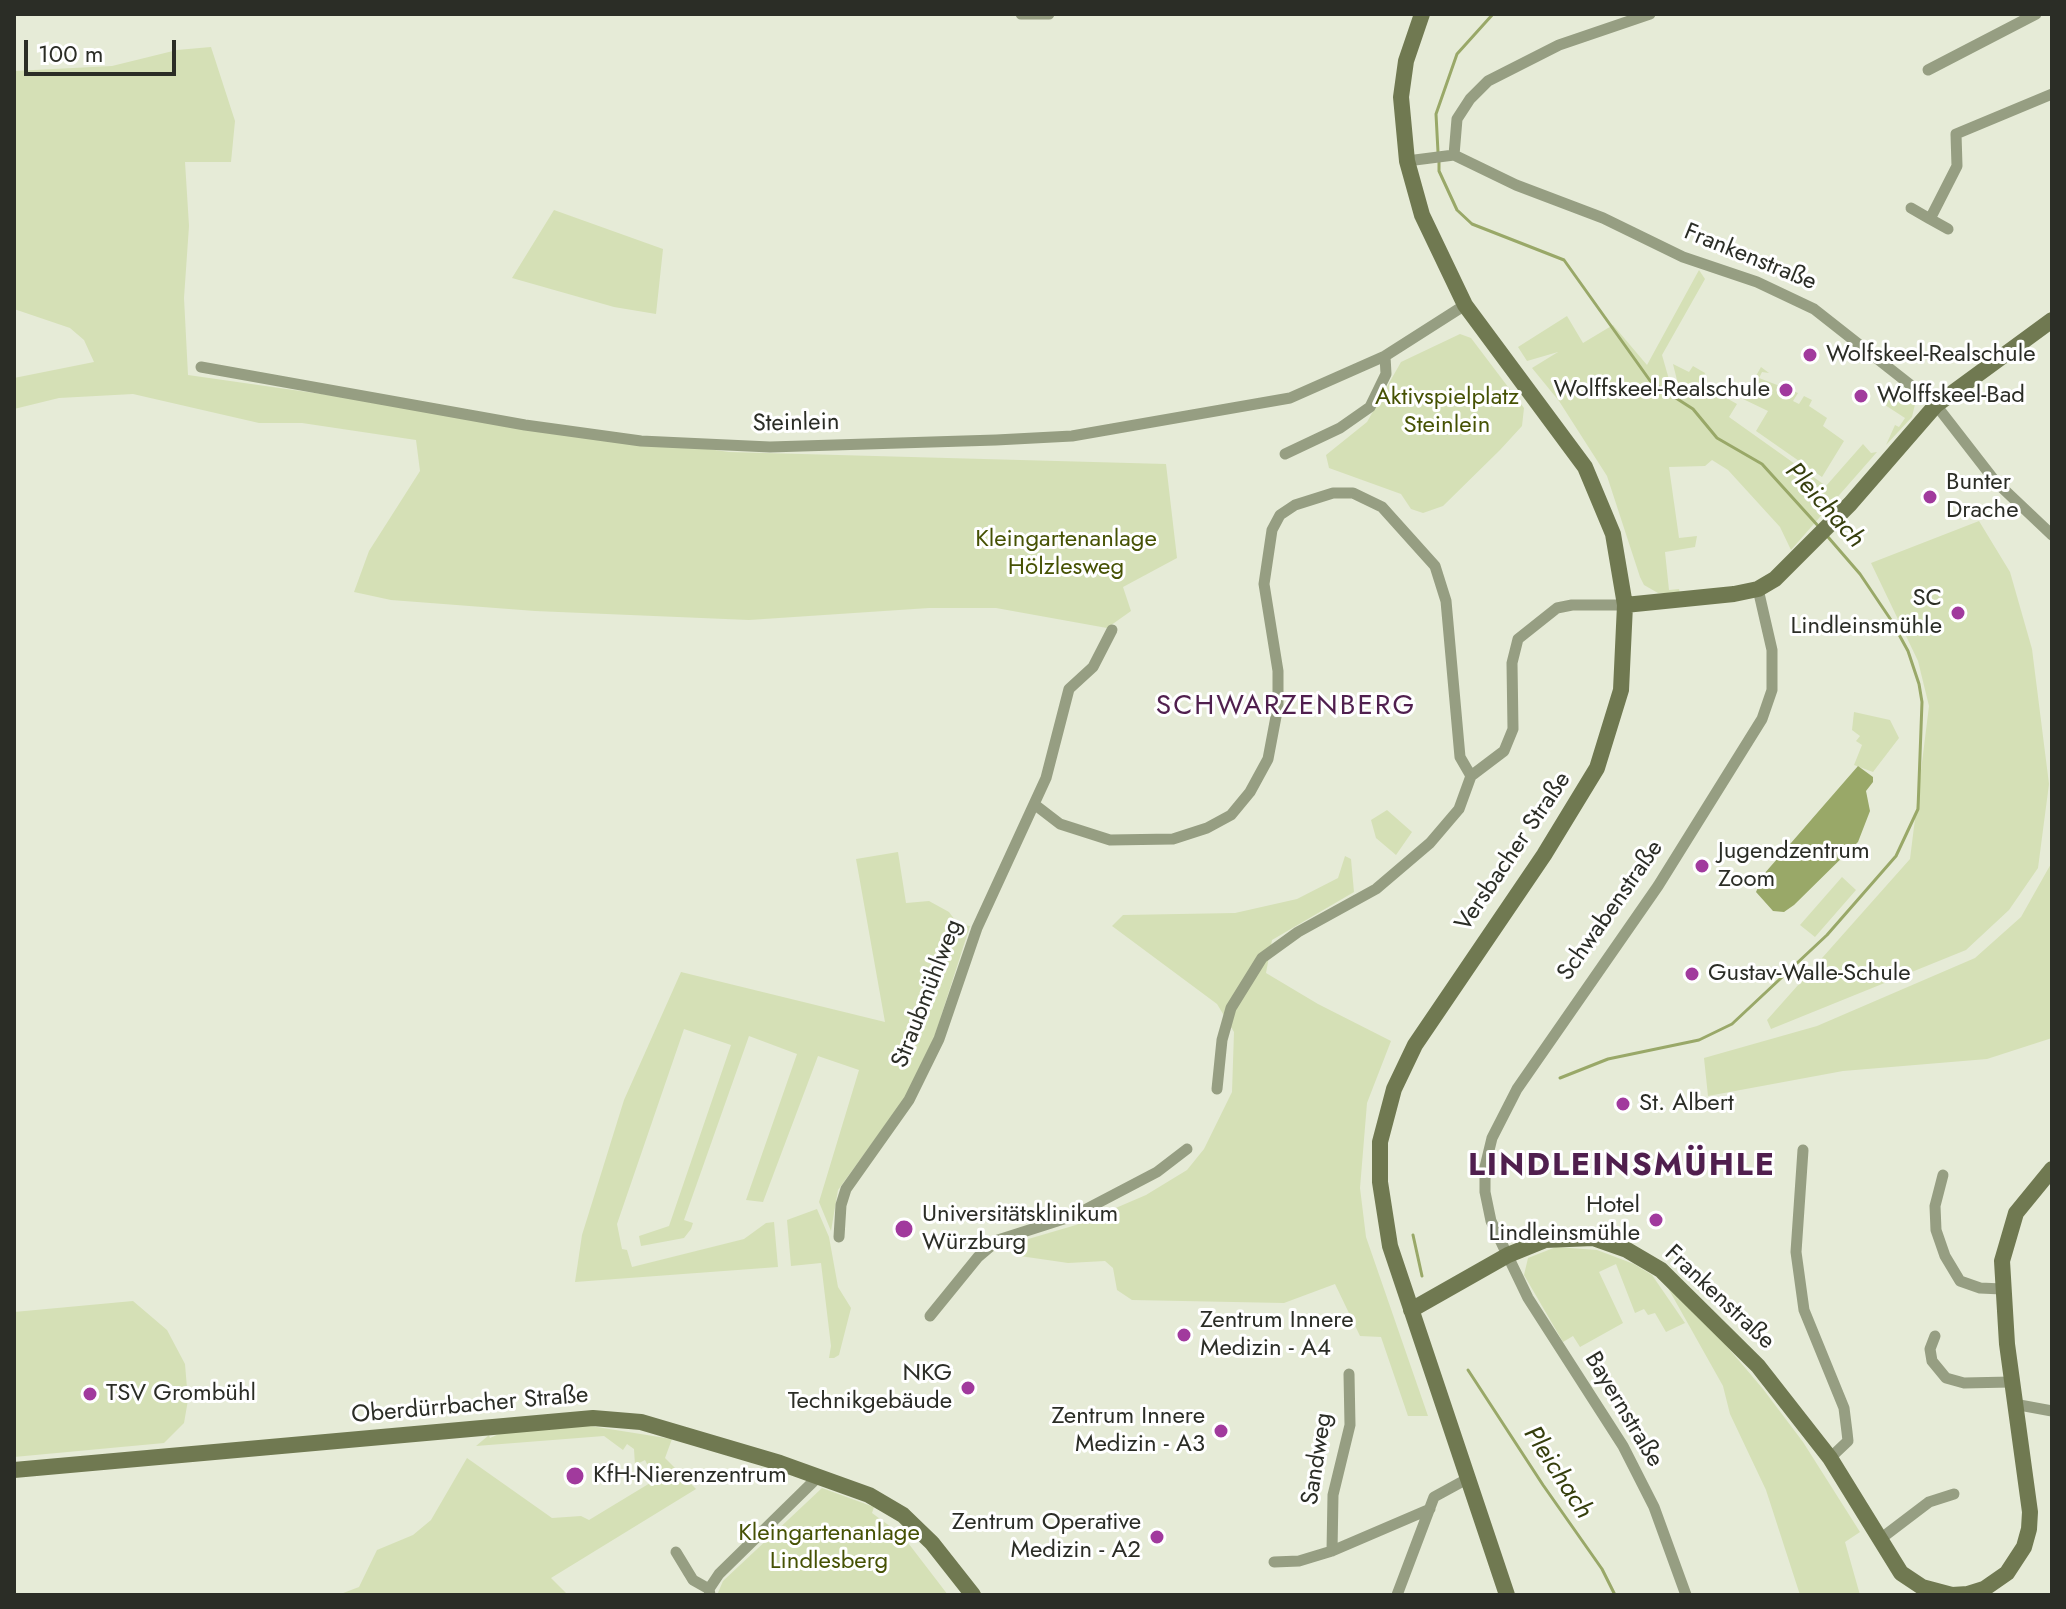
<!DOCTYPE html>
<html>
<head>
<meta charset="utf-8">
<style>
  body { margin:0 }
  #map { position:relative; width:2066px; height:1609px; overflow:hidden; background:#e6ebd7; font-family:Jost,sans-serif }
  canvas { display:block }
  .frame { position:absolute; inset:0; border:16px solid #2b2d26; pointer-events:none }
  .scale { position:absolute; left:24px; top:40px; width:152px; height:36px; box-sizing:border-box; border:4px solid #2b2d26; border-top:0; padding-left:10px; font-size:24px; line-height:28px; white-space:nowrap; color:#2b2d26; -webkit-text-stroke:6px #fff; paint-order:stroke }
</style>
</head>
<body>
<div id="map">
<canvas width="2066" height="1609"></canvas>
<div class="frame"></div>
<div class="scale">100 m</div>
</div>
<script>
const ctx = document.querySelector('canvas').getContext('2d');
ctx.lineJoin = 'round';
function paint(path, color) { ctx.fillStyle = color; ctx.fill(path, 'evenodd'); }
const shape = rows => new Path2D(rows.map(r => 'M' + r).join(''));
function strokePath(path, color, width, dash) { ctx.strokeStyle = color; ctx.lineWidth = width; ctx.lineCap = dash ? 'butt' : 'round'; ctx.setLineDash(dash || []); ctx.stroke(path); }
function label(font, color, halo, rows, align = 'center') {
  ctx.font = font + ' Jost,sans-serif'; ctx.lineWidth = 6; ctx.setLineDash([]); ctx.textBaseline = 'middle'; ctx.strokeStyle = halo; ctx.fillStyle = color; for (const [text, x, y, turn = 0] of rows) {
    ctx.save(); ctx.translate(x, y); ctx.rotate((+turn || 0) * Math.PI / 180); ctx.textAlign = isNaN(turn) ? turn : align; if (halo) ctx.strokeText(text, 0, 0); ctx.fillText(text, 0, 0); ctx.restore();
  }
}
paint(shape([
  [211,47,235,121,231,162,185,162,189,226,184,298,188,375,729,452,1166,464,1177,558,1123,587,1131,611,1107,628,996,608,929,608,749,620,535,611,391,600,354,592,369,551,420,471,416,440,302,423,259,423,133,394,59,398,14,409,14,378,94,362,84,340,70,328,14,309,14,71,112,66,177,50],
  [554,210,663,249,656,314,614,307,512,278],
  [1699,270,1705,279,1662,355,1670,383,1673,385,1677,380,1673,364,1689,372,1693,366,1705,373,1702,384,1694,390,1709,399,1714,391,1737,404,1729,417,1826,486,1863,444,1871,453,1877,452,1791,550,1780,527,1728,470,1712,460,1705,466,1669,467,1679,538,1697,536,1695,547,1665,552,1669,590,1679,589,1680,593,1658,593,1644,585,1640,577,1607,476,1559,401,1532,368,1558,352,1527,361,1518,347,1567,316,1583,343,1613,325,1647,365],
  [1460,334,1471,338,1524,408,1522,426,1500,450,1443,506,1423,513,1411,509,1401,494,1329,468,1326,455,1367,422,1401,362],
  [1761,367,1769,373,1762,372,1759,378,1798,393,1793,401,1799,404,1804,396,1812,400,1809,406,1827,418,1823,426,1844,441,1822,477,1756,431,1768,411,1743,399],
  [1897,385,1911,395,1915,404,1912,417,1886,445,1895,425,1899,427,1905,418,1885,405],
  [1979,521,2010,572,2032,649,2049,784,2038,868,2009,910,1966,950,1771,1029,1767,1020,1910,859,1929,706,1918,661,1871,563],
  [1854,712,1890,720,1899,738,1873,772,1854,765,1862,745,1856,741,1860,736,1852,730],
  [1387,810,1412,832,1396,855,1376,838,1371,820],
  [898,852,906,903,929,901,949,912,958,924,970,926,935,1035,910,1091,838,1190,831,1231,819,1202,859,1070,818,1056,763,1202,746,1200,797,1054,749,1036,684,1220,693,1223,691,1229,684,1238,641,1246,639,1236,669,1226,731,1045,684,1029,617,1224,622,1249,627,1250,632,1267,744,1239,766,1223,774,1222,778,1267,575,1282,582,1235,624,1100,681,972,885,1022,856,859],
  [1345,856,1351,859,1354,892,1272,940,1266,973,1318,1004,1391,1041,1367,1103,1360,1188,1366,1237,1428,1416,1408,1416,1381,1337,1360,1336,1335,1284,1284,1303,1132,1300,1117,1290,1113,1268,1105,1261,1068,1263,1020,1256,1018,1242,1076,1225,1146,1195,1187,1170,1204,1149,1232,1092,1234,1032,1217,1004,1112,926,1123,915,1235,913,1297,899,1338,878],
  [2052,862,2052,1038,1987,1059,1843,1071,1708,1096,1704,1058,1817,1026,1975,958,2021,917],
  [1842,877,1856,890,1815,937,1800,925],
  [817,1209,829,1237,838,1287,851,1308,839,1355,834,1358,829,1358,831,1346,821,1263,791,1266,787,1220],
  [1556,1247,1597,1250,1634,1264,1652,1275,1685,1323,1666,1332,1655,1313,1648,1315,1644,1309,1635,1313,1616,1264,1599,1272,1623,1323,1580,1347,1573,1336,1563,1342,1524,1275,1528,1258],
  [1668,1288,1702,1317,1763,1389,1803,1442,1860,1532,1845,1542,1860,1595,1800,1595,1766,1490,1730,1414,1723,1386],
  [133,1301,167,1330,185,1364,188,1400,184,1423,164,1443,14,1457,14,1312],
  [584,1425,672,1439,665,1458,696,1489,551,1578,568,1595,338,1595,359,1587,377,1550,413,1535,431,1520,467,1458,552,1518,581,1516,589,1520,660,1477,652,1464,648,1466,645,1460,635,1465,634,1449,627,1444,623,1450,604,1436,476,1446,489,1435,490,1438,501,1433],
  [822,1488,874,1507,872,1513,902,1535,948,1595,717,1595,723,1581]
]), '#d5e0b6');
paint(shape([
  [1858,766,1873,777,1873,782,1866,791,1870,811,1858,842,1794,905,1784,912,1773,911,1756,892,1764,874]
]), '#99a868');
strokePath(shape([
  [1438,152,1436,114,1457,54,1493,14],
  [1439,160,1439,171,1457,210,1472,224,1564,260,1651,382,1693,409,1717,438,1762,464,1820,528],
  [1560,1078,1608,1059,1699,1040,1732,1024,1827,935,1896,856,1918,809,1922,702,1919,684,1908,651,1891,620,1860,574,1828,537],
  [1413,1235,1422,1276],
  [1468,1370,1543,1485,1602,1569,1615,1595]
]), '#99a868', 3);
strokePath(shape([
  [1021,14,1049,14],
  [1928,70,2036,14],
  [1454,155,1457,119,1470,99,1488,81,1559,45,1650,14],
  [1407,161,1454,155,1516,185,1603,218,1683,257,1757,282,1814,309,1936,405,1995,481,2052,535],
  [1911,208,1930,219,1957,166,1956,134,2052,94],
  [1930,219,1948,229],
  [201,367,525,425,641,441,770,447,996,440,1072,436,1290,398,1385,356,1465,305],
  [1285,454,1340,428,1370,407,1386,374,1385,356],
  [1034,804,1060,824,1110,840,1173,839,1207,828,1231,815,1250,792,1268,759,1278,706,1278,671,1264,584,1272,530,1280,515,1295,505,1333,493,1353,493,1382,507,1435,566,1446,601,1460,757,1471,776],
  [1217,1089,1222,1040,1231,1008,1262,958,1298,932,1376,889,1430,843,1459,809,1471,776,1504,751,1513,729,1512,663,1518,639,1557,608,1572,605,1625,605],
  [1803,1150,1796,1252,1804,1310,1844,1408,1847,1432,1848,1441,1830,1458],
  [1943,1175,1935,1206,1936,1230,1945,1256,1960,1281,1980,1288,2002,1289],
  [839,1237,841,1205,846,1189,909,1100,939,1039,977,928,1046,778,1069,689,1093,667,1112,630],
  [930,1316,978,1257,998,1240,1073,1216,1157,1172,1187,1149],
  [1935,1336,1930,1349,1932,1361,1946,1378,1964,1383,2011,1382],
  [2014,1404,2052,1411],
  [1879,1540,1929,1502,1954,1494],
  [1332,1551,1333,1495,1350,1425,1349,1374],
  [676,1552,693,1580,709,1589],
  [1274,1562,1299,1561,1332,1551,1430,1509],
  [710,1595,709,1589,719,1574,819,1476],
  [1397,1595,1434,1497,1467,1479],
  [1686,1595,1654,1507,1623,1446,1528,1298,1491,1221,1485,1192,1485,1167,1492,1138,1517,1089,1658,886,1762,719,1772,690,1772,650,1758,589]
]), '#969e82', 11);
strokePath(shape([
  [1422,14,1406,61,1401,97,1407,161,1422,215,1465,305,1585,467,1613,534,1625,605,1621,690,1597,768,1544,855,1415,1045,1394,1089,1380,1142,1380,1182,1390,1246,1507,1595],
  [1625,605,1734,594,1758,589,1775,579,1850,504,1936,405,2052,320],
  [1411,1310,1508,1255,1545,1240,1593,1238,1627,1250,1661,1270,1758,1366,1830,1458,1901,1573,1922,1587,1952,1595,1968,1594,1984,1589,2007,1573,2024,1547,2029,1529,2030,1512,2007,1344,2002,1261,2016,1213,2052,1169],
  [14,1470,593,1418,641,1422,780,1463,869,1495,903,1515,932,1543,973,1595]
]), '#707951', 16);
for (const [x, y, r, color] of [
  [1810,355,8,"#a13a9d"],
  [1786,390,8,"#a13a9d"],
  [1861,396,8,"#a13a9d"],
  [1930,497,8,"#a13a9d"],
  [1958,613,8,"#a13a9d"],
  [1702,866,8,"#a13a9d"],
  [1692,974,8,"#a13a9d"],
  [1623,1104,8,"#a13a9d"],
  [1656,1220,8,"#a13a9d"],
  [904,1229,10,"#a13a9d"],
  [1184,1335,8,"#a13a9d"],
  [968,1388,8,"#a13a9d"],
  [90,1394,8,"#a13a9d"],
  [1221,1431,8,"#a13a9d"],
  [575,1476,10,"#a13a9d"],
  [1157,1537,8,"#a13a9d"]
]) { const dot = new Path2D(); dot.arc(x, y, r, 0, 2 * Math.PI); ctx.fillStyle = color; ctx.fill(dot); strokePath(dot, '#fff', 3); }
label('24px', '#2b2d26', '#fff', [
  ["Frankenstraße",1750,258,22],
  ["Steinlein",796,424,-1],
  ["Versbacher Straße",1514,852,-56],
  ["Schwabenstraße",1611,911,-55],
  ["Straubmühlweg",928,994,-69],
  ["Frankenstraße",1719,1298,43],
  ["Oberdürrbacher Straße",470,1406,-5],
  ["Bayernstraße",1623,1410,59],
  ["Sandweg",1318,1459,-81]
]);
label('24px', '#2b2d26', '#fff', [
  ["Wolfskeel-Realschule",1826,355],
  ["Wolffskeel-Realschule",1770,390,"right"],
  ["Wolffskeel-Bad",1877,396],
  ["Bunter",1946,483],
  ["Drache",1946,511],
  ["SC",1942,599,"right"],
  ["Lindleinsmühle",1942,627,"right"],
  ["Jugendzentrum",1718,852],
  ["Zoom",1718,880],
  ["Gustav-Walle-Schule",1708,974],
  ["St. Albert",1639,1104],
  ["Hotel",1640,1206,"right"],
  ["Lindleinsmühle",1640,1234,"right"],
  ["Universitätsklinikum",922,1215],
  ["Würzburg",922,1243],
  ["Zentrum Innere",1200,1321],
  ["Medizin - A4",1200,1349],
  ["NKG",952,1374,"right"],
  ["Technikgebäude",952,1402,"right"],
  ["TSV Grombühl",106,1394],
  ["Zentrum Innere",1205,1417,"right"],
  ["Medizin - A3",1205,1445,"right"],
  ["KfH-Nierenzentrum",593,1476],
  ["Zentrum Operative",1141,1523,"right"],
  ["Medizin - A2",1141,1551,"right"]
], 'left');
label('24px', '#465204', '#fff', [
  ["Aktivspielplatz",1447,398],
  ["Steinlein",1447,426],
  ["Kleingartenanlage",1066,540],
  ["Hölzlesweg",1066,568],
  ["Kleingartenanlage",829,1534],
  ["Lindlesberg",829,1562]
]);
label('italic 26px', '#363f0d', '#fff', [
  ["Pleichach",1824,506,48],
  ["Pleichach",1557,1473,57]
]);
ctx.letterSpacing = '2px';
label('28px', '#501f4e', '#fff', [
  ["SCHWARZENBERG",1286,707]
]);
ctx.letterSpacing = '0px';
ctx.letterSpacing = '2px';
label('bold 32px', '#501f4e', '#fff', [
  ["LINDLEINSMÜHLE",1622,1167]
]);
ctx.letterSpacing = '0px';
</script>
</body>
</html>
